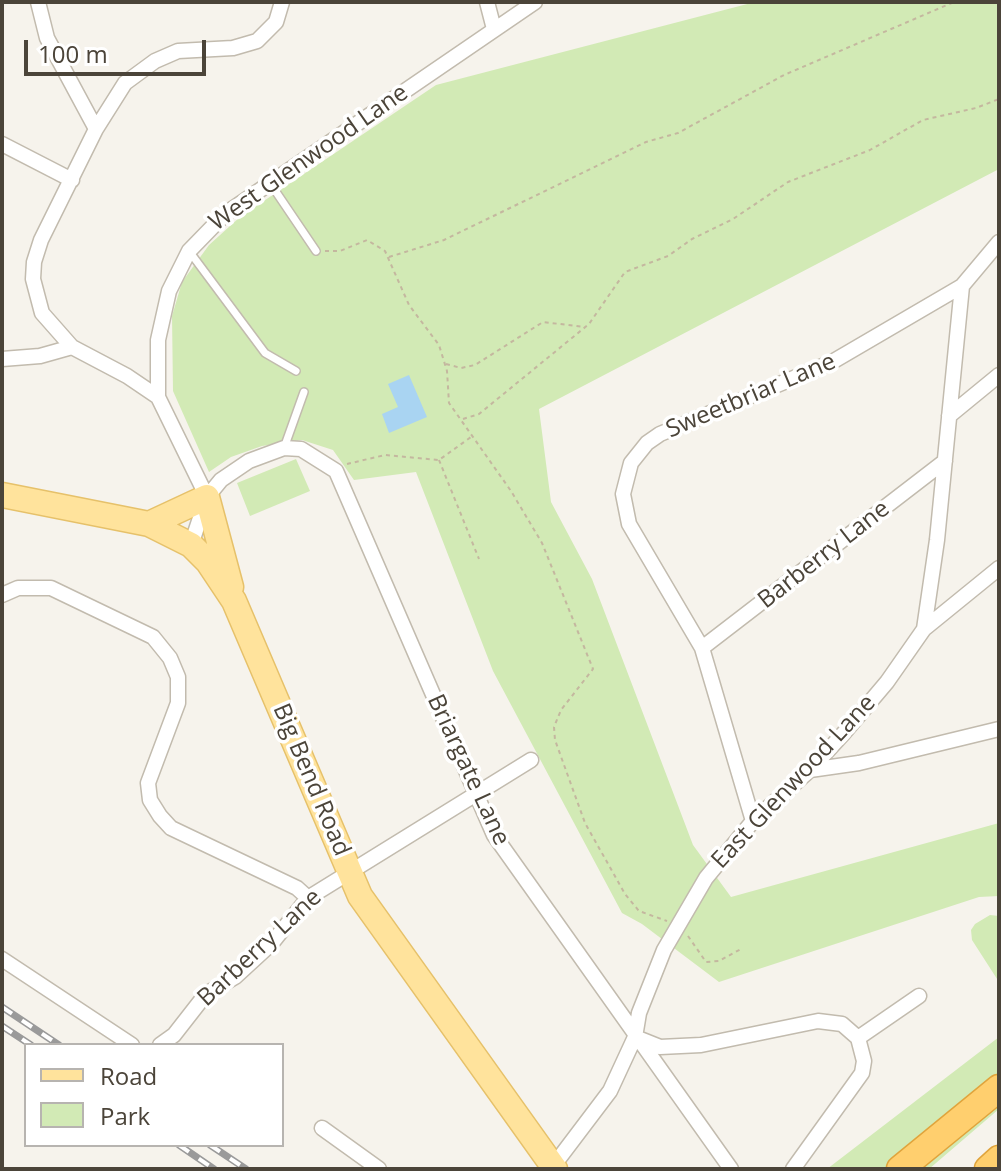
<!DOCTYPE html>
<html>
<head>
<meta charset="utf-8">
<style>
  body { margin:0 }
  #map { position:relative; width:1001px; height:1171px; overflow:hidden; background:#f6f3ec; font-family:"Open Sans",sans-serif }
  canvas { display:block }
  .frame { position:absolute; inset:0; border:4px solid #4b4439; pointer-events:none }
  .legend { position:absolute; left:24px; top:1043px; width:260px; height:104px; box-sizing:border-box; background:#fff; border:2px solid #b7b4b0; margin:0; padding:10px 14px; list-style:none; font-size:24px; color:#4b4439 }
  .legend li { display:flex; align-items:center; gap:16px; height:40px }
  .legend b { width:40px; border:2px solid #b7b4b0 }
  .scale { position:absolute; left:24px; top:40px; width:182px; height:36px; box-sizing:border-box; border:4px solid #4b4439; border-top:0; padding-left:10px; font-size:24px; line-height:28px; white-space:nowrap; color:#4b4439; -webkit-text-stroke:6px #fff; paint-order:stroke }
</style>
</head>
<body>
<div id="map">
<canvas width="1001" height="1171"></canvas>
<div class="frame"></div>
<ul class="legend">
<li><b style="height:10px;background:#ffe39c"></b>Road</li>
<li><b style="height:22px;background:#d2eab5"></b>Park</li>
</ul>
<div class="scale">100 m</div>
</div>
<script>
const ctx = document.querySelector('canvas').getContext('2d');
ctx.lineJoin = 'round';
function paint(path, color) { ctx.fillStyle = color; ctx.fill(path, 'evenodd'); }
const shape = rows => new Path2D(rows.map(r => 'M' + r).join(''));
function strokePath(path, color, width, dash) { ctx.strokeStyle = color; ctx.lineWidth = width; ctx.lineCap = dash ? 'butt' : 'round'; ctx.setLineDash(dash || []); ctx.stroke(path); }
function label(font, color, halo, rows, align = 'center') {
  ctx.font = font + ' "Open Sans",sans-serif'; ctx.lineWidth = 7; ctx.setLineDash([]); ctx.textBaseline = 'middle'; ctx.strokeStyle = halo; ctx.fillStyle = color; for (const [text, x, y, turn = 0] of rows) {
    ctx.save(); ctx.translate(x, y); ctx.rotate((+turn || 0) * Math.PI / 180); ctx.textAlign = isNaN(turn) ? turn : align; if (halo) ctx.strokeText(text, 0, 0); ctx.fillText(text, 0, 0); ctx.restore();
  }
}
paint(shape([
  [755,2,999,2,999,169,539,409,551,502,592,579,693,845,731,897,999,823,999,896,979,897,719,982,642,924,622,913,493,671,416,472,354,480,333,450,302,440,262,446,231,457,209,472,173,391,172,316,182,282,209,245,240,217,436,85],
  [296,459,310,491,250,516,237,483],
  [990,915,999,916,999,982,972,940,971,930,975,924],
  [999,1037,999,1109,929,1169,827,1169]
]), '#d2eab5');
paint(shape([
  [409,375,427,417,389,433,382,414,398,407,388,384]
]), '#a9d4f2');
const service = shape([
  [270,183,316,251],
  [189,251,265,353,296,371],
  [284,448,304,392]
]);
const minor = shape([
  [38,2,47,38,96,129],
  [487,2,494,29],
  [2,144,72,180],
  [72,347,42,313,33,279,34,262,41,240,96,129,125,83,155,61,178,51,233,48,257,41,276,22,282,2],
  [2,359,40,356,72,347,127,376,158,397],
  [949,416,999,375],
  [207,497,221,480,249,461,284,448,301,449,336,471,494,835,731,1169],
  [191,545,207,497,158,397,158,340,169,291,189,251,225,214,535,2],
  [2,595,18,588,51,588,153,637,170,658,178,677,178,703,148,783,150,800,160,816,171,828,297,888,308,898],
  [924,629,999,568],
  [702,648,945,461],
  [810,770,859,763,999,729],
  [753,821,702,648,629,524,623,494,631,463,647,443,660,434,832,362,962,286],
  [2,959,132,1045],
  [635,1037,660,1047,701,1045,818,1021,842,1024,858,1038,919,996],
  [160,1045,174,1035,206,994,235,977,272,943,308,898,531,760],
  [322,1128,379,1169],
  [551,1169,610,1091,635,1037,639,1013,664,950,706,878,753,821,810,770,843,734,887,682,924,629,937,540,962,286,999,242],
  [793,1169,862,1073,864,1061,858,1038]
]);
const primary = shape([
  [2,495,149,524,191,545,208,562,234,601,360,896,555,1169],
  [149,524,207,497,231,587]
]);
const motorway = shape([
  [900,1169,999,1088],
  [988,1169,999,1159]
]);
strokePath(service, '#c2bbae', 10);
strokePath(minor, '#c2bbae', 17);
strokePath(primary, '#e6c16a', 27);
strokePath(motorway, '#e0a43c', 29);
strokePath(shape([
  [325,251,340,251,367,240,385,251,409,305,439,345,447,371,449,403,511,491,542,543,593,669,561,710,554,727,555,740,585,823,625,894,639,911,667,921],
  [389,257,444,240,646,142,678,133,784,75,954,2],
  [446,364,461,368,475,365,543,322,585,327],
  [463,419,479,414,589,324,625,272,668,256,692,239,733,219,788,182,870,150,923,120,976,108,999,99],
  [439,460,479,559],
  [347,464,385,455,439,460,471,437],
  [688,936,706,962,719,961,741,949]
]), '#c4b79f', 2, [4, 4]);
strokePath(service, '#fff', 7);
strokePath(minor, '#fff', 14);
strokePath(primary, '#ffe39c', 24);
strokePath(motorway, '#ffcf6e', 26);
const rail = shape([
  [2,1007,59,1045],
  [2,1026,31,1045],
  [179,1145,214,1169],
  [210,1145,246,1169]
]);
strokePath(rail, '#9a9a9a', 7);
strokePath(rail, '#fff', 4, [12]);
label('24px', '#4b4439', '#fff', [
  ["West Glenwood Lane",309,158,-35],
  ["Sweetbriar Lane",751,396,-23],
  ["Barberry Lane",824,555,-38],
  ["Briargate Lane",468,770,65],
  ["Big Bend Road",311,780,67],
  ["East Glenwood Lane",794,782,-47],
  ["Barberry Lane",260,948,-43]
]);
</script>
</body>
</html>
